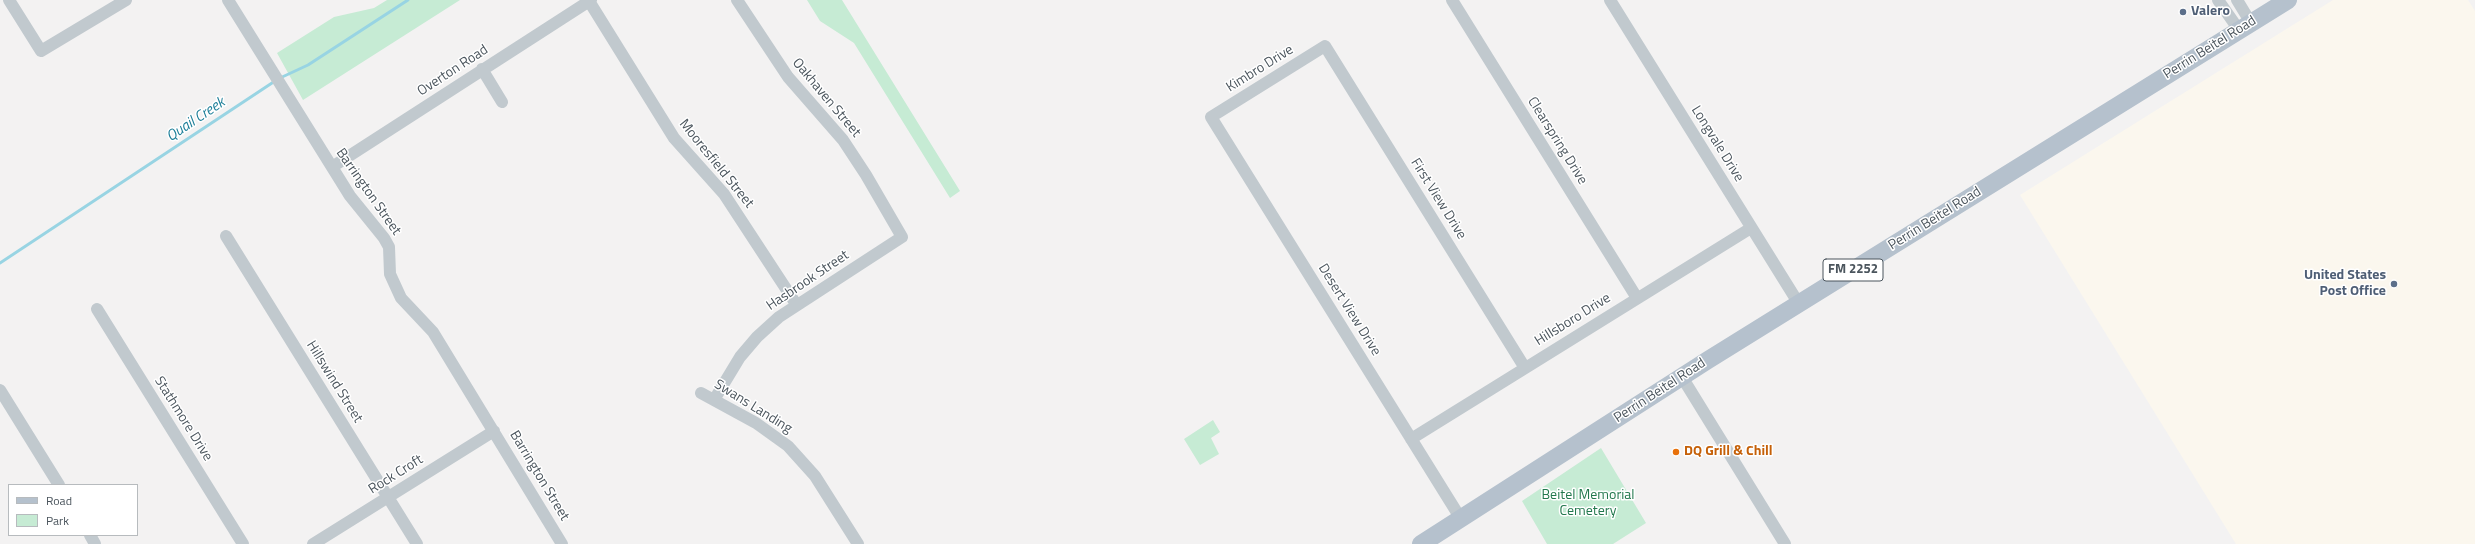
<!DOCTYPE html>
<html>
<head>
<meta charset="utf-8">
<style>
  body { margin:0 }
  #map { position:relative; width:2475px; height:544px; overflow:hidden; background:#f3f2f2; font-family:"Titillium Web",sans-serif }
  canvas { display:block }
  .legend { position:absolute; left:8px; top:484px; width:130px; height:52px; box-sizing:border-box; background:#fff; border:1px solid #b7bbbe; margin:0; padding:5px 7px; list-style:none; font-size:12px; color:#4b555d }
  .legend li { display:flex; align-items:center; gap:8px; height:20px }
  .legend b { width:20px; border:1px solid #b7bbbe }
</style>
</head>
<body>
<div id="map">
<canvas width="2475" height="544"></canvas>
<ul class="legend">
<li><b style="height:5px;background:#b5c1cd"></b>Road</li>
<li><b style="height:11px;background:#c6ebd4"></b>Park</li>
</ul>
</div>
<script>
const ctx = document.querySelector('canvas').getContext('2d');
ctx.lineJoin = 'round';
function paint(path, color) { ctx.fillStyle = color; ctx.fill(path, 'evenodd'); }
const shape = rows => new Path2D(rows.map(r => 'M' + r).join(''));
function strokePath(path, color, width, dash) { ctx.strokeStyle = color; ctx.lineWidth = width; ctx.lineCap = dash ? 'butt' : 'round'; ctx.setLineDash(dash || []); ctx.stroke(path); }
function label(font, color, halo, rows, align = 'center') {
  ctx.font = font + ' "Titillium Web",sans-serif'; ctx.lineWidth = 3; ctx.setLineDash([]); ctx.textBaseline = 'middle'; ctx.strokeStyle = halo; ctx.fillStyle = color; for (const [text, x, y, turn = 0] of rows) {
    ctx.save(); ctx.translate(x, y); ctx.rotate((+turn || 0) * Math.PI / 180); ctx.textAlign = isNaN(turn) ? turn : align; if (halo) ctx.strokeText(text, 0, 0); ctx.fillText(text, 0, 0); ctx.restore();
  }
}
paint(shape([
  [2333,0,2468,0,2475,11,2475,544,2236,544,2020,195]
]), '#fbf7ee');
paint(shape([
  [387,0,460,0,303,100,277,53,334,17,374,8],
  [807,0,842,0,960,191,950,198,854,43,820,21],
  [1213,420,1220,432,1211,438,1219,454,1200,465,1184,439],
  [1601,448,1646,523,1613,544,1547,544,1522,501]
]), '#c6ebd4');
strokePath(shape([
  [280,78,308,65,408,0],
  [0,263,275,81]
]), '#98d4e3', 3);
strokePath(shape([
  [9,0,41,51,126,0],
  [228,0,350,196,384,238,389,247,390,274,401,298,433,332,562,544],
  [1452,0,1637,298],
  [1610,0,1799,304],
  [2218,0,2239,30],
  [2237,0,2251,23],
  [589,1,674,138,724,194,796,304],
  [482,69,502,102],
  [332,167,591,0],
  [226,236,417,544],
  [97,309,243,544],
  [1682,377,1785,544],
  [0,390,59,485],
  [701,393,756,423,788,446,815,476,858,544],
  [714,400,740,357,757,337,779,317,902,237,866,175,843,140,788,77,737,0],
  [1411,439,1751,228],
  [1461,519,1211,117,1325,46,1525,368],
  [90,535,95,544],
  [313,544,494,431]
]), '#c1c9ce', 12);
strokePath(shape([
  [1421,544,1708,360,2288,0]
]), '#b5c1cd', 18);
for (const [x, y, r, color] of [
  [2183,12,4,"#5c6f8a"],
  [2394,284,4,"#5c6f8a"],
  [1676,452,4,"#e8710a"]
]) { const dot = new Path2D(); dot.arc(x, y, r, 0, 2 * Math.PI); ctx.fillStyle = color; ctx.fill(dot); strokePath(dot, '#fff', 1.5); }
for (const [x, y, w] of [
  [1853,270,60]
]) { const box = new Path2D(); box.roundRect(x - w / 2, y - 11, w, 22, 3); ctx.fillStyle = '#fff'; ctx.fill(box); strokePath(box, '#4b555d', 1); }
label('bold 13px', '#4b555d', null, [
  ["FM 2252",1853,270]
]);
label('bold 14px', '#4e5e75', '#fff', [
  ["Valero",2191,12],
  ["United States",2386,276,"right"],
  ["Post Office",2386,292,"right"]
], 'left');
label('14px', '#4b555d', '#fff', [
  ["Perrin Beitel Road",2210,48,-32],
  ["Kimbro Drive",1260,69,-32],
  ["Overton Road",453,71,-33],
  ["Oakhaven Street",826,98,50],
  ["Clearspring Drive",1557,141,58],
  ["Longvale Drive",1717,144,58],
  ["Mooresfield Street",716,164,51],
  ["Barrington Street",368,192,55],
  ["First View Drive",1438,199,58],
  ["Perrin Beitel Road",1935,219,-32],
  ["Hasbrook Street",808,281,-34],
  ["Desert View Drive",1349,310,58],
  ["Hillsboro Drive",1573,320,-32],
  ["Hillswind Street",334,382,58],
  ["Perrin Beitel Road",1660,391,-33],
  ["Swans Landing",753,407,32],
  ["Stathmore Drive",183,419,58],
  ["Rock Croft",396,475,-32],
  ["Barrington Street",539,476,59]
]);
label('bold 14px', '#c56008', '#fff', [
  ["DQ Grill & Chill",1684,452]
], 'left');
label('14px', '#22784d', '#fff', [
  ["Beitel Memorial",1588,496],
  ["Cemetery",1588,512]
]);
label('italic 15px', '#1c7e98', '#fff', [
  ["Quail Creek",196,120,-34]
]);
</script>
</body>
</html>
